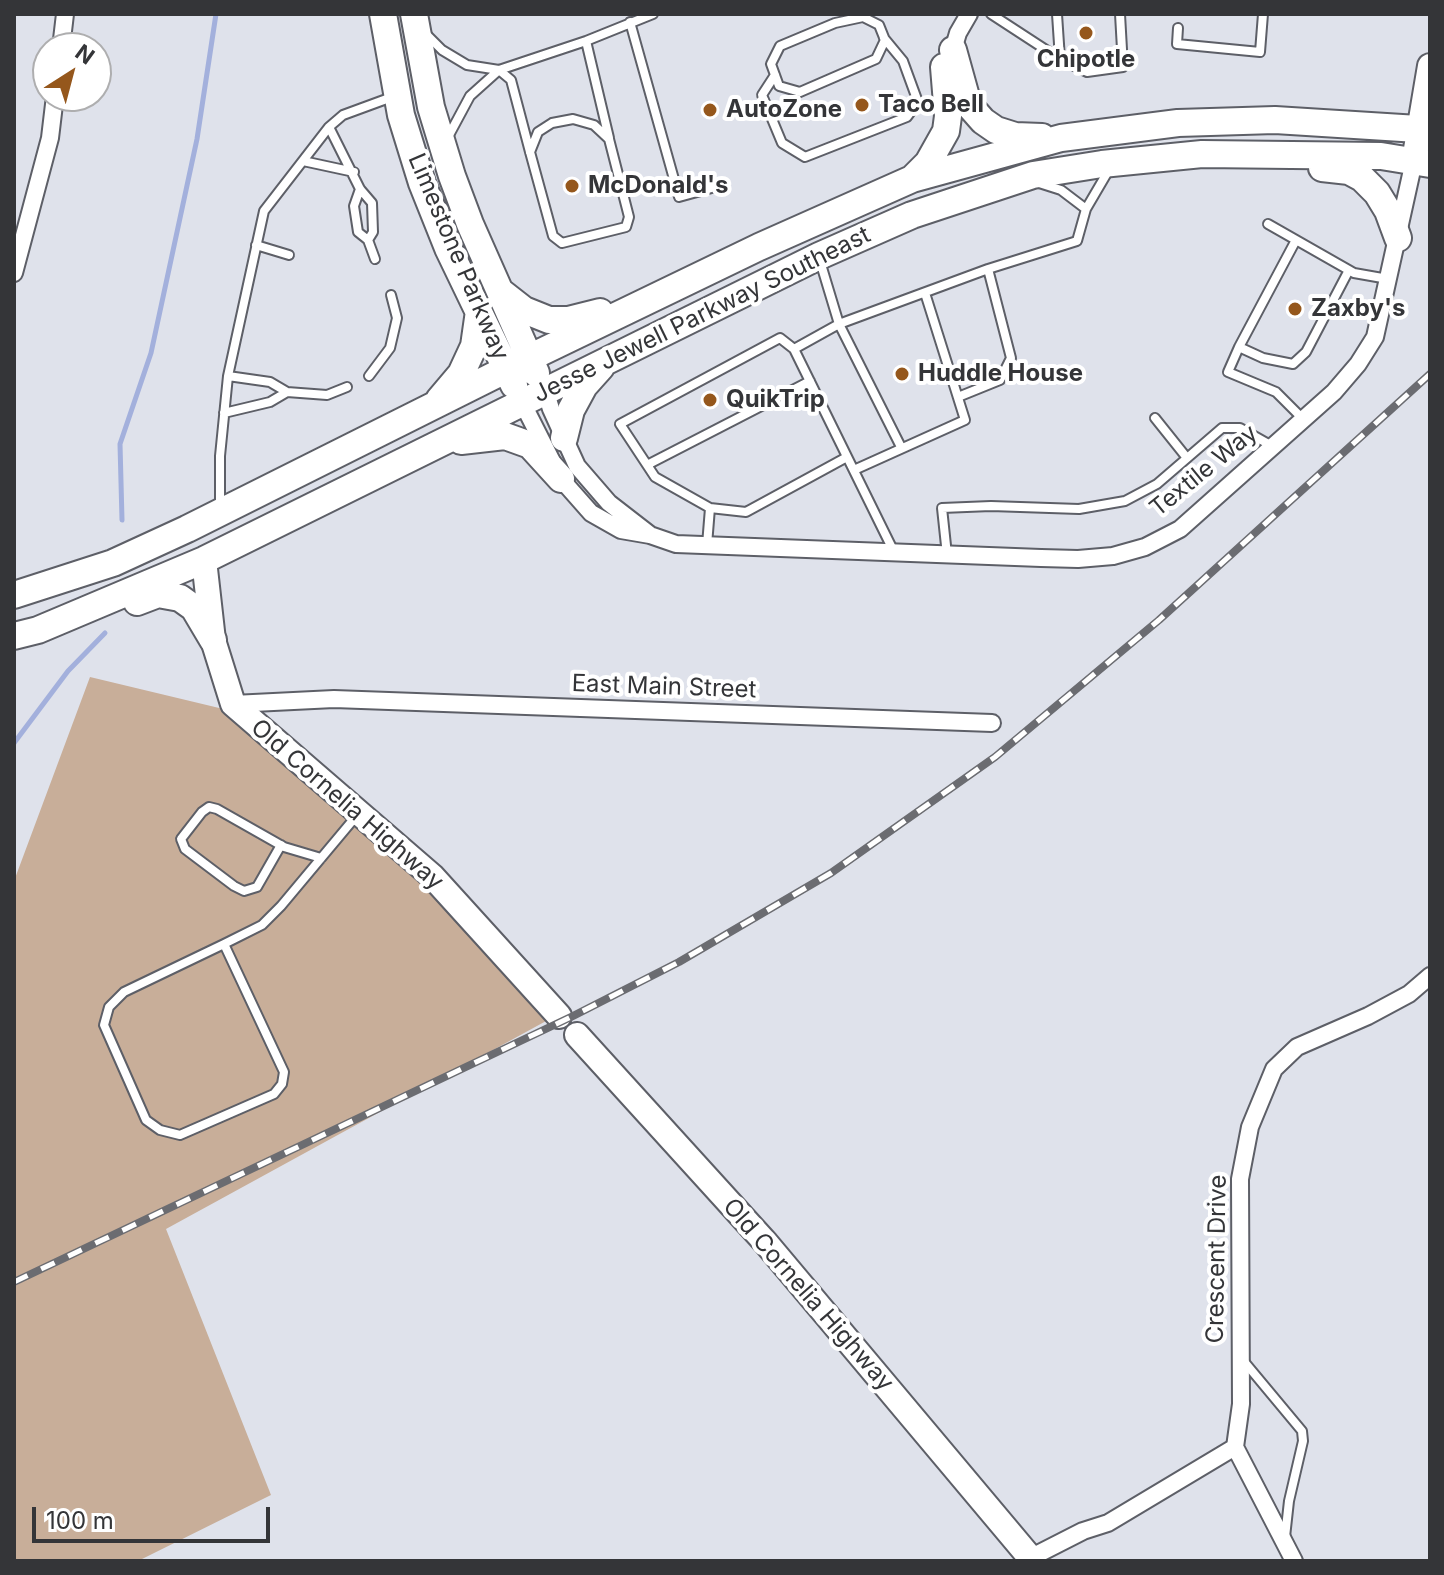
<!DOCTYPE html>
<html>
<head>
<meta charset="utf-8">
<style>
  body { margin:0 }
  #map { position:relative; width:1444px; height:1575px; overflow:hidden; background:#dfe2eb; font-family:Inter,sans-serif }
  canvas { display:block }
  .frame { position:absolute; inset:0; border:16px solid #343538; pointer-events:none }
  .north { position:absolute; left:32px; top:32px; width:80px; height:80px; box-sizing:border-box; background:#fff; border:2px solid #aeaeaf; border-radius:50%; rotate:36deg; font-size:22px; font-weight:700; line-height:32px; text-align:center; color:#343538 }
  .north::after { content:''; display:block; margin:auto; width:28px; height:36px; background:#95571c; clip-path:polygon(50% 0,100% 100%,50% 72%,0 100%) }
  .scale { position:absolute; left:32px; top:1507px; width:238px; height:36px; box-sizing:border-box; border:4px solid #343538; border-top:0; padding-left:10px; font-size:24px; line-height:28px; white-space:nowrap; color:#343538; -webkit-text-stroke:6px #fff; paint-order:stroke }
</style>
</head>
<body>
<div id="map">
<canvas width="1444" height="1575"></canvas>
<div class="frame"></div>
<div class="north">N</div>
<div class="scale">100 m</div>
</div>
<script>
const ctx = document.querySelector('canvas').getContext('2d');
ctx.lineJoin = 'round';
function paint(path, color) { ctx.fillStyle = color; ctx.fill(path, 'evenodd'); }
const shape = rows => new Path2D(rows.map(r => 'M' + r).join(''));
function strokePath(path, color, width, dash) { ctx.strokeStyle = color; ctx.lineWidth = width; ctx.lineCap = dash ? 'butt' : 'round'; ctx.setLineDash(dash || []); ctx.stroke(path); }
function label(font, color, halo, rows, align = 'center') {
  ctx.font = font + ' Inter,sans-serif'; ctx.lineWidth = 8; ctx.setLineDash([]); ctx.textBaseline = 'middle'; ctx.strokeStyle = halo; ctx.fillStyle = color; for (const [text, x, y, turn = 0] of rows) {
    ctx.save(); ctx.translate(x, y); ctx.rotate((+turn || 0) * Math.PI / 180); ctx.textAlign = isNaN(turn) ? turn : align; if (halo) ctx.strokeText(text, 0, 0); ctx.fillText(text, 0, 0); ctx.restore();
  }
}
paint(shape([
  [90,677,265,719,568,1009,166,1229,271,1495,138,1561,14,1561,14,881]
]), '#c8ae99');
strokePath(shape([
  [122,520,120,444,151,353,197,139,216,14],
  [14,743,68,671,105,633]
]), '#a3b0dc', 5);
const lane = shape([
  [991,14,1060,59,1087,72,1123,67,1120,14],
  [1057,14,1060,59],
  [863,17,879,25,885,40,876,59,800,92,779,86,771,64,780,46,835,23,863,17],
  [630,22,679,197,719,186],
  [1178,28,1177,44,1260,52,1263,14],
  [427,35,442,50,467,65,499,70,511,80,530,152,553,236,562,243,626,227,629,217,609,139,594,125,573,119,552,123,538,132,530,152],
  [586,41,609,138],
  [775,75,762,95,782,143,805,157,907,117,918,102,903,61,884,38],
  [329,127,360,189,372,203,373,232,368,240],
  [448,137,470,96,499,70,586,41,653,14],
  [303,161,354,172],
  [1039,183,1061,190,1086,209],
  [360,189,354,206,358,232,368,240,375,259],
  [1268,224,1354,273,1388,279],
  [1296,240,1239,347,1263,358,1293,364,1306,352,1349,270],
  [256,245,289,255],
  [820,261,839,324,901,447],
  [1239,347,1228,372,1276,392,1303,419],
  [794,349,780,338,620,424,655,477,710,508,746,512,847,457],
  [228,376,270,382,287,392,327,395,347,387],
  [369,376,390,348,397,318,391,295],
  [958,397,1000,380,1011,358,988,269],
  [224,413,270,402,287,392],
  [1155,418,1187,458],
  [647,465,810,381],
  [854,470,965,420,925,293],
  [220,508,220,456,228,376,264,211,329,127,343,115,392,97],
  [707,545,710,508],
  [894,552,794,349,839,324,988,269,1077,241,1086,209,1110,168],
  [947,555,942,508,991,506,1079,509,1125,501,1157,484,1222,428,1240,428,1272,446],
  [281,845,257,887,244,891,234,886,185,849,181,839,202,812,209,807,217,809,284,847,321,858],
  [224,944,284,1072,282,1084,274,1094,180,1135,160,1130,146,1120,104,1025,109,1007,124,992,224,944,262,925,281,906,358,814],
  [1242,1359,1302,1431,1303,1441,1289,1501,1285,1537]
]);
const street = shape([
  [61,48,65,14],
  [953,50,958,33,969,14],
  [14,273,50,138,55,96],
  [545,390,551,409,577,466,609,503,649,534],
  [522,402,561,479,591,513,621,530,650,535,676,544,1041,558,1078,559,1113,556,1145,547,1180,529,1334,392,1358,364,1375,337,1414,161],
  [233,704,334,699,992,723],
  [1235,1447,1241,1404,1240,1179,1250,1127,1274,1069,1297,1047,1368,1016,1409,994,1430,976],
  [1235,1447,1294,1561],
  [1030,1558,1083,1531,1108,1523,1235,1447]
]);
const secondary = shape([
  [1414,161,1430,66],
  [204,560,213,640,233,704,432,876,559,1016],
  [577,1035,766,1243,1033,1561]
]);
const primary = shape([
  [383,14,401,115,422,183,448,248,514,385],
  [414,14,431,107,452,176,470,224,536,373],
  [953,50,968,104,983,121,996,130,1015,136,1042,137],
  [1322,168,1349,171,1362,178,1377,193,1388,211,1398,238],
  [912,179,928,163,946,131,948,116,944,67],
  [501,292,524,310,549,320,568,320,600,312],
  [439,400,461,374,474,346,479,311],
  [564,438,571,410,584,386,601,367],
  [461,441,505,436,530,445,561,479],
  [14,595,113,563,187,529,529,358,759,247,912,179,1061,138,1178,123,1275,120,1418,129,1430,133],
  [137,602,158,594,180,598,194,608,213,640],
  [14,636,38,630,204,560,819,256,912,215,1033,175,1102,164,1202,154,1381,156,1430,164]
]);
strokePath(lane, '#5d5f67', 12);
strokePath(street, '#5d5f67', 20);
strokePath(secondary, '#5d5f67', 28);
strokePath(primary, '#5d5f67', 30);
strokePath(lane, '#fff', 8);
strokePath(street, '#fff', 16);
strokePath(secondary, '#fff', 24);
strokePath(primary, '#fff', 26);
const rail = shape([
  [14,1282,573,1016,679,962,831,873,995,757,1159,620,1430,374]
]);
strokePath(rail, '#6b6c71', 8);
strokePath(rail, '#fff', 5, [15]);
for (const [x, y, r, color] of [
  [1086,33,8,"#95571c"],
  [862,105,8,"#95571c"],
  [710,110,8,"#95571c"],
  [572,186,8,"#95571c"],
  [1295,309,8,"#95571c"],
  [902,374,8,"#95571c"],
  [710,400,8,"#95571c"]
]) { const dot = new Path2D(); dot.arc(x, y, r, 0, 2 * Math.PI); ctx.fillStyle = color; ctx.fill(dot); strokePath(dot, '#fff', 3); }
label('bold 24px', '#343538', '#fff', [
  ["Chipotle",1086,60,"center"],
  ["Taco Bell",878,105],
  ["AutoZone",726,110],
  ["McDonald's",588,186],
  ["Zaxby's",1311,309],
  ["Huddle House",918,374],
  ["QuikTrip",726,400]
], 'left');
label('24px', '#343538', '#fff', [
  ["Limestone Parkway",458,257,67],
  ["Jesse Jewell Parkway Southeast",702,315,-26],
  ["Textile Way",1204,471,-39],
  ["East Main Street",664,687,2],
  ["Old Cornelia Highway",347,805,41],
  ["Crescent Drive",1217,1259,-89],
  ["Old Cornelia Highway",808,1295,49]
]);
</script>
</body>
</html>
